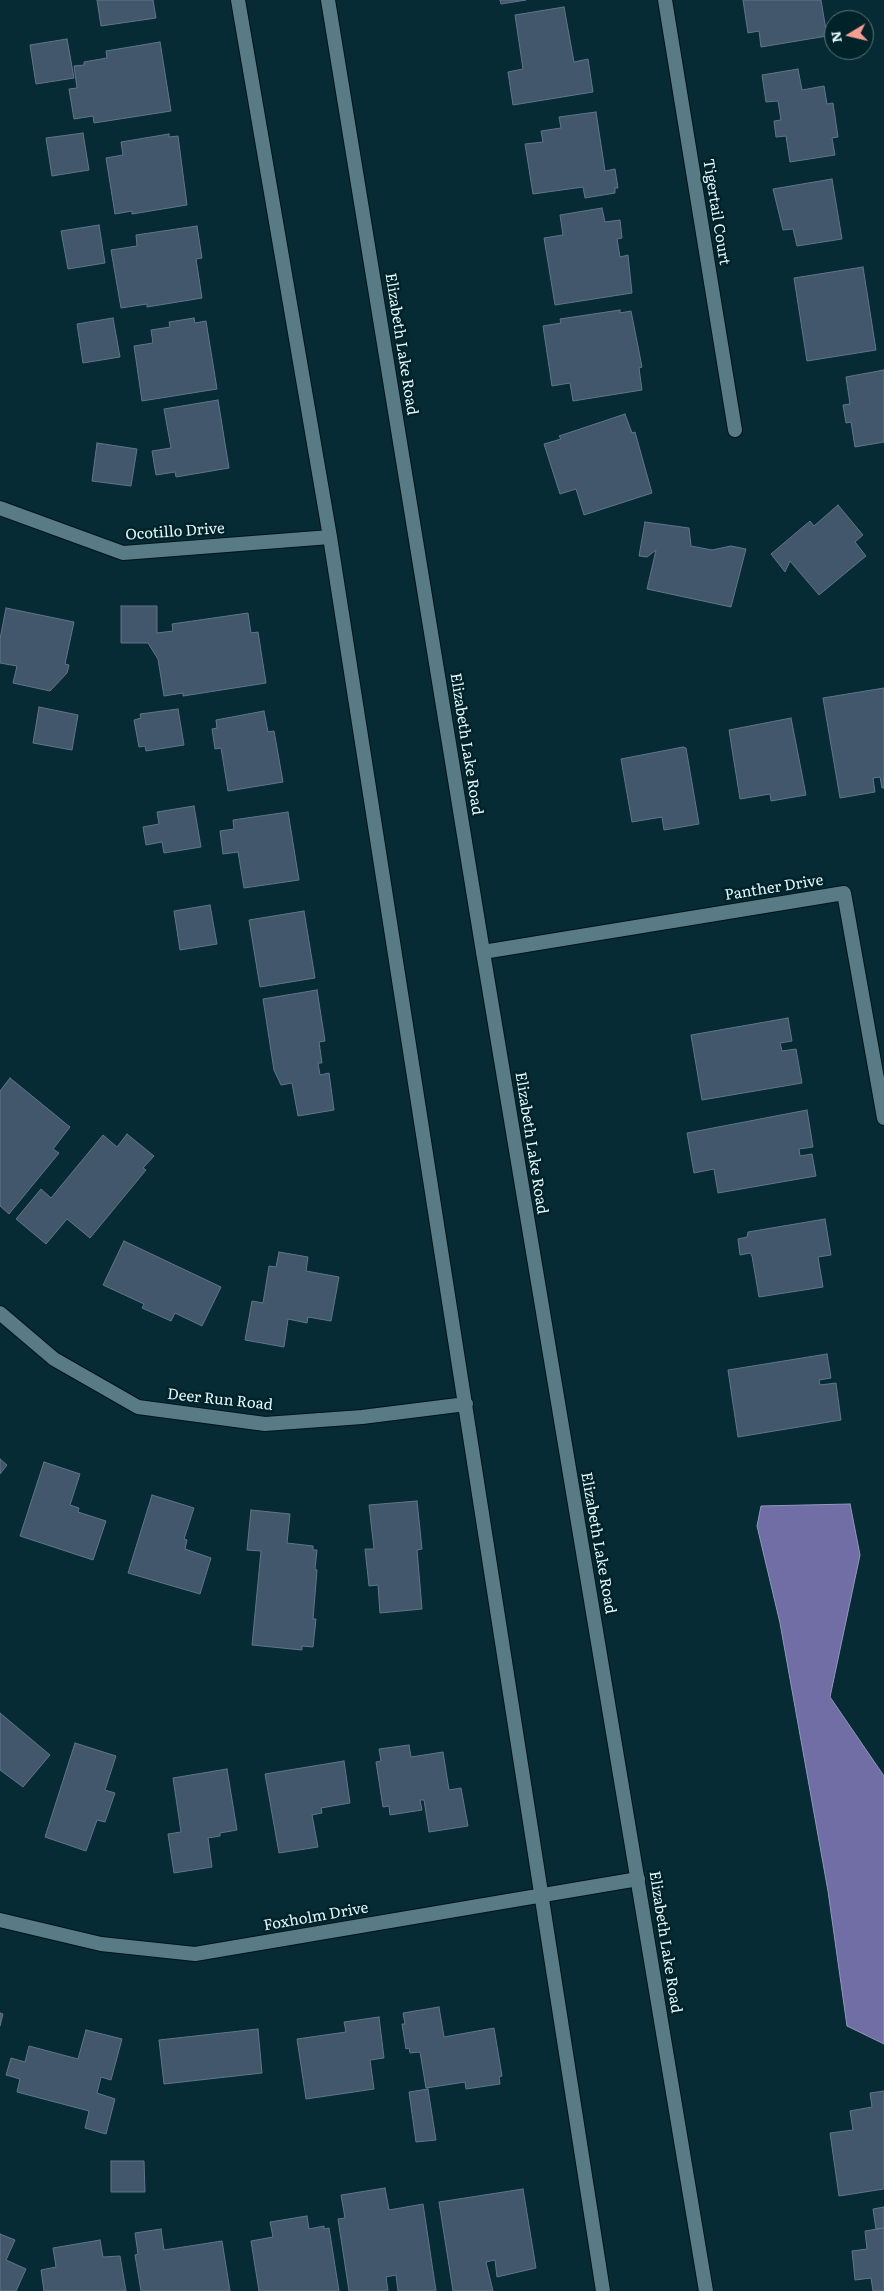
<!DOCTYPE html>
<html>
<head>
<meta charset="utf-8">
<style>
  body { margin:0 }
  #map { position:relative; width:884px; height:2291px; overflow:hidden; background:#062b34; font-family:Literata,serif }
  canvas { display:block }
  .north { position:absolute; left:824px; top:10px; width:50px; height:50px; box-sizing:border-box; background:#002229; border:1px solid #5b777d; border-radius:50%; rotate:261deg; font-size:14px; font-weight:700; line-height:20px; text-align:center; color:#e4f7fc }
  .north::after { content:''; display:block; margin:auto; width:18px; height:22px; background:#f59d90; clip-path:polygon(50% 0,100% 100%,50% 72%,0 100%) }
</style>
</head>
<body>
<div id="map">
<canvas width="884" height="2291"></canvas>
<div class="north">N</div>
</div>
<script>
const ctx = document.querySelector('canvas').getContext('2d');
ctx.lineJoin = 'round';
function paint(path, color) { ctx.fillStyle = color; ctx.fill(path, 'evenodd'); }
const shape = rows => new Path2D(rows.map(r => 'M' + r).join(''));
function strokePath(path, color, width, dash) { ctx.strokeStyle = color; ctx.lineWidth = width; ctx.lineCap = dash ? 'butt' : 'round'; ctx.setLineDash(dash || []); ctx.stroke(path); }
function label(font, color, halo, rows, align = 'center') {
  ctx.font = font + ' Literata,serif'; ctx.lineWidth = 5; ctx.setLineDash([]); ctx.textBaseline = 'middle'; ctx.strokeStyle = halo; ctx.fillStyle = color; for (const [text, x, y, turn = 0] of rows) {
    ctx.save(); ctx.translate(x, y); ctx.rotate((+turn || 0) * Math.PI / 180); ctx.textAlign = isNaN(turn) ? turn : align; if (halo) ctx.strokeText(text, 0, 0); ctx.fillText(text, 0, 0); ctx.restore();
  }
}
const water = shape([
  [850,1504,860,1555,830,1697,884,1776,884,2044,847,2026,828,1891,780,1623,757,1526,761,1506,850,1504]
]);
paint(water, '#706ea4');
strokePath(water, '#9397be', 1);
const building = shape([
  [97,0,153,0,156,18,101,26,97,0],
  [500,0,526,0,501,4,500,0],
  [743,0,821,0,827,36,761,47,759,31,748,33,743,0],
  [564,7,574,62,588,59,593,92,513,105,508,72,523,69,515,15,564,7],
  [67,39,74,78,36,84,30,45,67,39],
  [160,42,171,111,94,123,93,116,74,119,69,89,77,88,74,66,84,65,84,62,107,58,106,51,160,42],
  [798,69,802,90,824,86,827,104,833,103,838,137,832,138,835,155,790,162,786,136,776,137,774,121,781,120,778,101,766,102,762,75,798,69],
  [596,112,605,171,615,169,618,188,615,188,615,193,585,198,583,187,533,194,525,144,543,142,541,131,561,128,559,117,596,112],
  [83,133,89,170,52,176,46,138,83,133],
  [169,134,169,137,178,136,187,205,132,214,132,211,115,214,106,158,123,155,121,142,169,134],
  [832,179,842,239,797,246,793,229,783,230,773,189,832,179],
  [602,208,605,222,620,220,622,238,617,239,620,257,628,255,632,293,555,305,544,238,563,235,560,215,602,208],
  [99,225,105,263,68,269,61,231,99,225],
  [197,226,202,258,196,259,202,298,147,307,147,304,121,308,111,250,137,246,136,235,197,226],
  [863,267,876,350,807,361,794,278,863,267],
  [620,310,620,313,631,311,642,367,639,368,642,390,573,401,570,383,552,386,543,326,561,323,560,319,620,310],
  [113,318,120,357,83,363,77,324,113,318],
  [194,318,195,323,206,321,217,389,142,401,134,346,153,343,151,330,170,327,169,322,194,318],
  [884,370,884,442,855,447,851,422,846,423,843,405,850,404,846,377,884,370],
  [218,400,229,468,176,477,175,472,156,475,152,451,171,448,164,409,218,400],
  [625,414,632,433,635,432,652,493,584,515,576,489,560,494,544,444,561,439,559,436,625,414],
  [97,443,137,449,131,486,92,481,97,443],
  [838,505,863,535,855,542,866,556,819,595,790,561,785,572,771,554,810,521,814,526,838,505],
  [645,522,689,528,691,546,712,550,731,546,746,549,731,607,647,589,656,550,647,557,639,556,645,522],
  [121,606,157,606,157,633,173,631,172,624,248,613,251,633,258,632,266,683,183,696,183,693,164,696,158,659,148,643,121,643,121,606],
  [6,608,74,622,65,664,69,665,67,673,50,691,13,683,17,666,0,663,0,639,6,608],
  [884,688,884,788,882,788,880,777,873,778,875,792,840,798,823,698,884,688],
  [39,707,78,715,72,750,33,743,39,707],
  [178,709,184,745,146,751,145,746,139,747,134,720,141,718,140,714,178,709],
  [264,711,268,732,274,731,283,782,228,791,221,748,215,749,212,729,217,728,216,720,264,711],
  [791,718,806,795,771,801,770,794,740,799,729,730,791,718],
  [683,747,686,748,699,824,664,830,662,817,632,822,621,759,683,747],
  [194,806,201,847,164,853,162,842,146,845,143,827,159,824,157,812,194,806],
  [288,812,299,880,244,888,238,852,223,854,220,831,234,829,233,820,288,812],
  [210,905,217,944,180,950,174,911,210,905],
  [304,911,315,978,260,987,249,920,304,911],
  [317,990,325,1041,319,1042,322,1063,318,1063,320,1075,329,1073,334,1110,298,1116,292,1083,281,1085,274,1070,263,999,317,990],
  [788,1018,792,1041,780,1043,782,1051,796,1049,802,1083,702,1100,691,1035,788,1018],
  [10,1078,70,1127,53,1149,59,1153,9,1214,0,1206,0,1091,10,1078],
  [807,1110,813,1147,799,1149,800,1156,812,1154,816,1176,718,1193,714,1169,694,1173,687,1133,807,1110],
  [127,1134,154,1156,143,1168,146,1170,90,1238,67,1219,46,1244,16,1219,41,1189,51,1198,103,1135,117,1147,127,1134],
  [825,1219,831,1255,818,1257,823,1287,759,1297,752,1256,750,1253,740,1255,738,1239,747,1237,748,1232,825,1219],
  [124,1241,221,1287,202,1326,175,1313,171,1321,142,1308,144,1304,103,1285,124,1241],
  [279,1252,308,1257,306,1271,339,1277,331,1321,308,1317,307,1323,288,1319,284,1347,245,1340,252,1301,263,1303,269,1266,276,1267,279,1252],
  [827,1354,831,1378,819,1380,820,1385,836,1383,841,1420,738,1437,728,1370,827,1354],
  [0,1459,7,1465,0,1474,0,1459],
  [44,1462,80,1474,70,1505,79,1508,78,1512,106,1521,93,1560,20,1536,44,1462],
  [152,1495,194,1508,184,1539,187,1540,185,1549,211,1558,200,1594,128,1573,152,1495],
  [417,1501,422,1549,417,1550,422,1609,380,1613,378,1585,369,1586,365,1549,374,1549,369,1505,417,1501],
  [251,1510,290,1514,287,1543,313,1546,313,1550,317,1550,315,1569,317,1570,313,1619,316,1619,313,1647,302,1646,302,1650,252,1645,261,1551,247,1550,251,1510],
  [0,1713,50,1755,23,1787,0,1770,0,1713],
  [75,1743,116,1756,105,1790,115,1793,105,1822,97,1820,86,1851,45,1837,75,1743],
  [409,1745,411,1757,443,1752,449,1790,461,1788,468,1826,429,1832,424,1800,420,1800,422,1810,390,1815,389,1806,383,1807,376,1762,381,1761,379,1749,409,1745],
  [344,1761,350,1803,321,1808,322,1813,312,1815,318,1847,279,1853,265,1774,344,1761],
  [227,1769,237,1830,220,1833,220,1836,208,1838,212,1867,174,1873,168,1834,181,1832,173,1778,227,1769],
  [439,2007,444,2037,494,2028,502,2076,499,2077,500,2084,466,2089,465,2082,426,2088,420,2052,410,2053,409,2048,406,2049,402,2024,405,2024,403,2013,439,2007],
  [0,2013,3,2014,0,2026,0,2013],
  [379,2017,384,2058,370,2060,374,2089,306,2099,297,2039,346,2032,344,2022,379,2017],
  [258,2029,262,2073,164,2084,159,2040,258,2029],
  [86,2030,122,2039,111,2080,101,2077,97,2093,115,2099,106,2134,85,2128,89,2111,17,2092,20,2079,6,2075,11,2058,25,2062,29,2046,78,2059,86,2030],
  [428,2089,436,2140,416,2142,409,2092,428,2089],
  [884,2091,884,2189,839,2196,830,2133,853,2130,850,2111,872,2107,870,2093,884,2091],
  [111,2161,144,2161,145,2192,111,2192,111,2161],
  [385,2188,389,2210,423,2204,436,2291,398,2291,396,2275,386,2277,388,2291,349,2291,338,2219,345,2218,341,2195,385,2188],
  [523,2189,536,2268,497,2277,495,2260,486,2262,493,2291,453,2291,439,2202,523,2189],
  [884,2207,884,2228,876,2229,873,2209,884,2207],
  [307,2216,309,2229,324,2226,324,2229,329,2228,339,2291,259,2291,251,2241,273,2237,270,2222,307,2216],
  [884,2228,884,2291,873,2291,871,2278,855,2280,852,2251,867,2249,865,2231,884,2228],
  [161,2229,164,2250,222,2241,230,2291,141,2291,135,2255,138,2254,135,2233,161,2229],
  [0,2234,15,2240,6,2260,26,2269,16,2291,0,2291,0,2234],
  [100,2240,103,2257,120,2256,126,2291,44,2291,41,2270,56,2267,53,2248,100,2240]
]);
paint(building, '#43576c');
strokePath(building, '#60758b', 1);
const minor = shape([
  [238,0,330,537,603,2291],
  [665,0,735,430],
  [0,508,123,553,330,537],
  [483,952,844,893,884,1118],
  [0,1313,54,1359,138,1407,265,1424,362,1417,466,1404],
  [0,1920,101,1944,195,1954,638,1879]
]);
const secondary = shape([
  [328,0,483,952,706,2291]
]);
strokePath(minor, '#001319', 16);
strokePath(secondary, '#001319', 16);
strokePath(minor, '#587b85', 14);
strokePath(secondary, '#587b85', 14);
label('15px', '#e4f7fc', '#002229', [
  ["Tigertail Court",716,212,81],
  ["Elizabeth Lake Road",401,344,81],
  ["Ocotillo Drive",175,532,-4],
  ["Elizabeth Lake Road",466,744,81],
  ["Panther Drive",774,888,-9],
  ["Elizabeth Lake Road",531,1143,81],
  ["Deer Run Road",220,1400,6],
  ["Elizabeth Lake Road",598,1543,80],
  ["Foxholm Drive",316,1917,-10],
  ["Elizabeth Lake Road",665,1942,81]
]);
</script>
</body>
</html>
